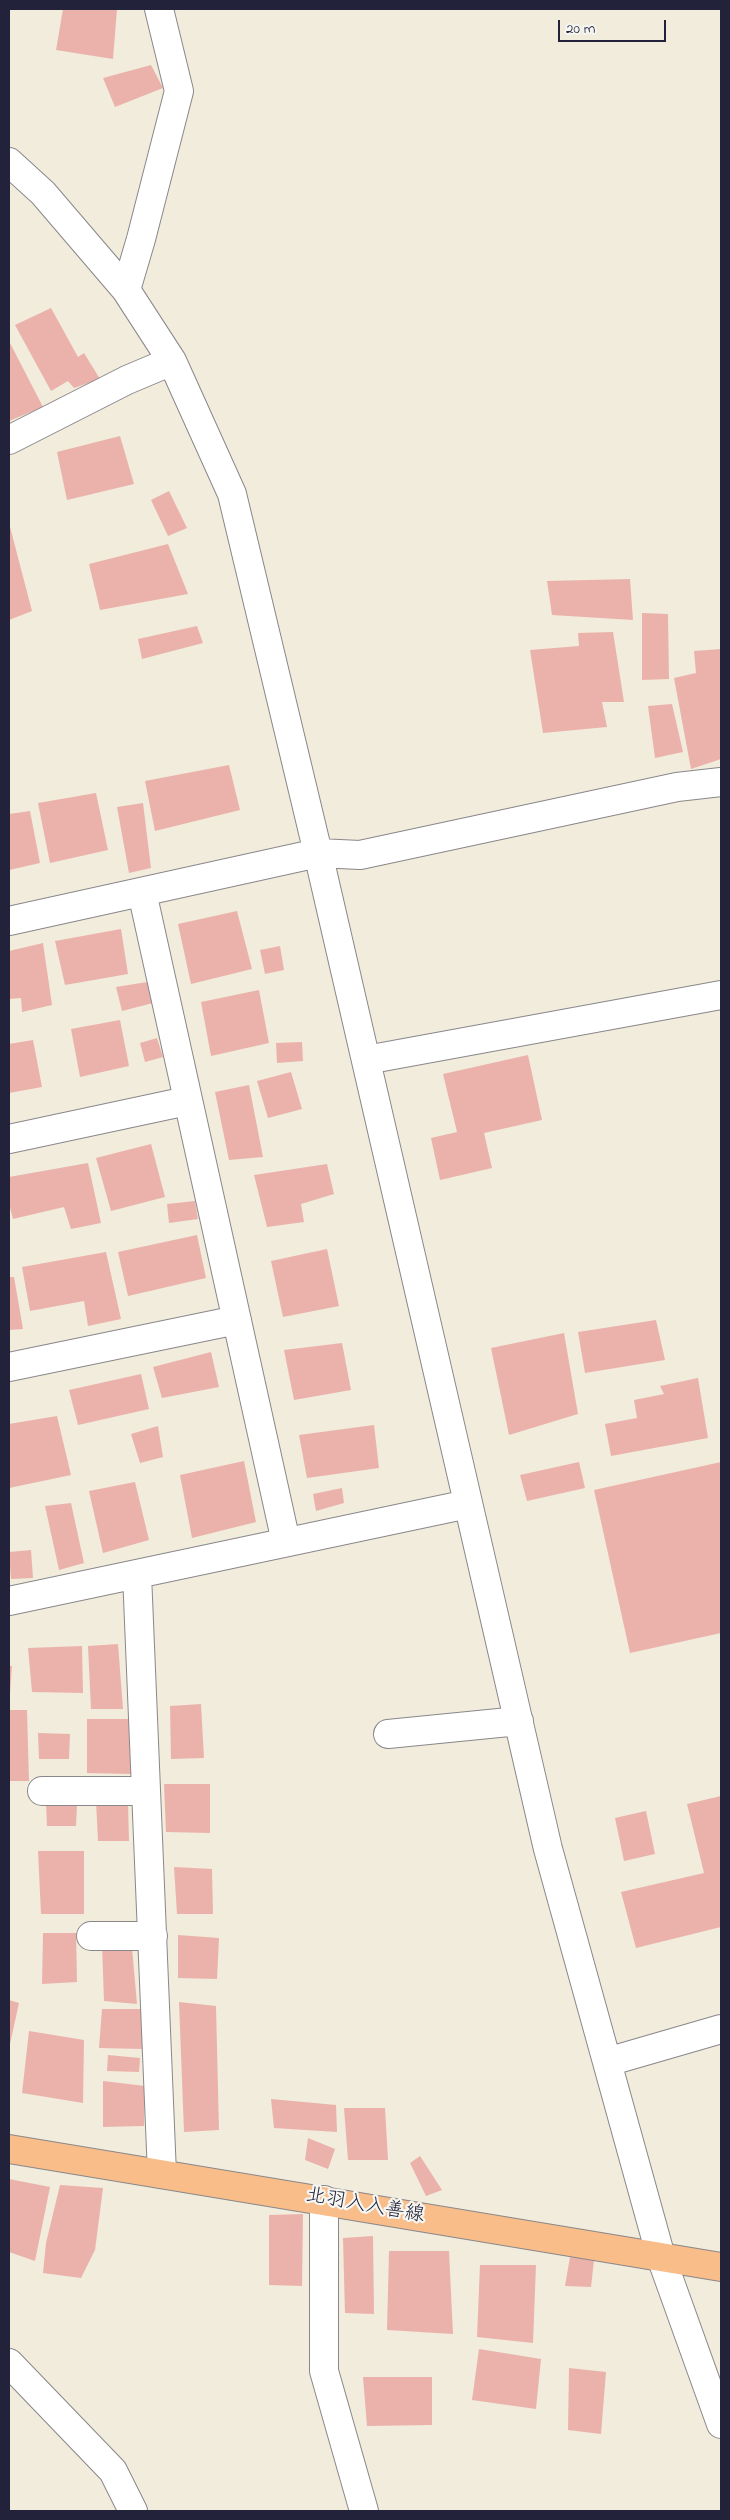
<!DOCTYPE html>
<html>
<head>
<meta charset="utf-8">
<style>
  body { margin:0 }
  #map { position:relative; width:730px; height:2520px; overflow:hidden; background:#f1ecdb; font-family:"Indie Flower",sans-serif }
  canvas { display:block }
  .frame { position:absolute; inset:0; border:10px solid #22223b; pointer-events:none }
  .scale { position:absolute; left:558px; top:20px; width:108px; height:22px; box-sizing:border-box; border:2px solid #22223b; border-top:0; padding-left:6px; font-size:15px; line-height:18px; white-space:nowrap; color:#22223b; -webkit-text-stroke:4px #f6f6f2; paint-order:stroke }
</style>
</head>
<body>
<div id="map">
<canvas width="730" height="2520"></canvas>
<div class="frame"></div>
<div class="scale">20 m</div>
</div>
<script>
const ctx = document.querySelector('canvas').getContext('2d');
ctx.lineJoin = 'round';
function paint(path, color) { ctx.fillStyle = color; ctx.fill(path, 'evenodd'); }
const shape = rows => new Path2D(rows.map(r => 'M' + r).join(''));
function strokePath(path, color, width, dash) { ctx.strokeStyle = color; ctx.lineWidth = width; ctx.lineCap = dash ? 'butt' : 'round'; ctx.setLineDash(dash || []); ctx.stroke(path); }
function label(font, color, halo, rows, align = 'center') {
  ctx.font = font + ' "Indie Flower","Klee One",sans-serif'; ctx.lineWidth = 4.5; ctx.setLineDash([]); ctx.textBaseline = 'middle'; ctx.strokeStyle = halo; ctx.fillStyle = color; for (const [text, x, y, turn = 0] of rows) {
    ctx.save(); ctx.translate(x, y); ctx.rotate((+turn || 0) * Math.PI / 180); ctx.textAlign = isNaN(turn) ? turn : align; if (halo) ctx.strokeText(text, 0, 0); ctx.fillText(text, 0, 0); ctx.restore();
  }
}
paint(shape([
  [63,9,117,9,113,59,56,50],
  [151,65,163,88,115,107,103,78],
  [51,308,78,357,84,353,100,379,74,388,68,381,51,391,15,325],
  [10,343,43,407,9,421,9,344],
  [120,436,134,484,67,500,57,452],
  [169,491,187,528,168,536,151,500],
  [9,523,32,611,9,620],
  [168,544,188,594,100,610,89,564],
  [630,579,633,620,552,615,547,581],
  [642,613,668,614,669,679,642,680],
  [197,626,203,643,142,659,138,639],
  [613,632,624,702,602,702,607,727,543,733,530,650,579,646,578,633],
  [721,649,721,759,691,769,674,678,696,673,694,651],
  [672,704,683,752,655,758,648,706],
  [229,765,240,810,155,831,145,781],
  [96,793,108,850,50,863,38,803],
  [143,803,151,868,129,873,117,807],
  [30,811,40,863,9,870,9,814],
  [237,911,252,969,191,984,178,924],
  [121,929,128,974,65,985,55,941],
  [43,943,52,1005,22,1012,21,998,9,999,9,951],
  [280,946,284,970,265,974,260,950],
  [147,982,153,1003,122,1011,116,987],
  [259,990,269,1043,211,1056,201,1002],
  [120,1020,129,1066,80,1077,71,1029],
  [157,1038,163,1057,145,1062,140,1043],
  [33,1040,42,1087,9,1093,9,1044],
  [302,1042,303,1061,277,1063,276,1043],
  [528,1055,542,1120,484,1133,492,1168,440,1180,431,1138,457,1132,443,1074],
  [291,1072,302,1109,268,1118,257,1081],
  [249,1085,263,1157,229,1160,215,1092],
  [151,1144,165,1197,111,1211,96,1158],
  [88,1163,101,1223,71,1229,64,1207,13,1219,9,1204,9,1177],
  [327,1164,334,1194,301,1204,304,1222,267,1227,254,1175],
  [195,1201,198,1219,169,1223,167,1204],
  [197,1235,206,1278,128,1296,118,1252],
  [327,1249,339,1306,283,1317,271,1261],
  [106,1252,121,1319,88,1326,84,1301,30,1311,22,1267],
  [9,1277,14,1277,23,1329,9,1330],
  [656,1320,665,1360,585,1373,578,1332],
  [564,1333,578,1414,509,1435,491,1348],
  [342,1343,351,1390,294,1400,284,1350],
  [211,1352,219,1387,162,1398,153,1367],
  [141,1374,149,1409,78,1425,69,1390],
  [698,1378,708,1438,611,1456,605,1424,637,1418,634,1400,664,1394,660,1386],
  [57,1416,71,1475,9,1488,9,1424],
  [374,1425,379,1468,307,1478,299,1435],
  [158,1426,163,1457,140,1463,131,1434],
  [244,1461,256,1522,192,1538,180,1475],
  [579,1462,585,1488,527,1501,520,1475],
  [721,1462,721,1633,630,1653,594,1490],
  [135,1482,149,1540,103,1553,89,1491],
  [342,1488,344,1503,316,1511,313,1494],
  [71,1503,84,1563,59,1570,45,1506],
  [31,1550,33,1578,11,1579,9,1552],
  [118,1644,123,1709,91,1709,88,1646],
  [82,1646,83,1693,32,1692,28,1648],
  [9,1666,12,1666,10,1694,9,1694],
  [201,1704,204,1758,171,1759,170,1706],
  [9,1710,27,1710,29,1781,9,1781],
  [87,1719,130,1719,131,1774,87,1773],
  [38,1733,70,1734,69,1759,39,1759],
  [164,1784,210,1784,210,1833,166,1832],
  [721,1796,721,1927,636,1948,621,1892,704,1873,687,1804],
  [96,1801,128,1804,129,1841,98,1841],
  [46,1804,77,1805,76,1826,47,1826],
  [646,1811,655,1854,624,1861,615,1818],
  [38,1851,84,1851,84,1914,41,1914],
  [174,1867,212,1869,213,1914,177,1914],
  [43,1933,76,1933,77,1982,42,1984],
  [178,1935,219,1938,217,1979,178,1978],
  [102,1946,132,1948,137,2004,104,2001],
  [9,2000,19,2003,10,2044,9,2043],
  [179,2002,216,2006,219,2130,184,2132],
  [102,2009,142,2009,142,2049,99,2048],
  [29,2031,84,2040,83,2103,22,2093],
  [108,2055,140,2058,139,2072,107,2071],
  [103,2081,145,2086,144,2126,103,2127],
  [271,2099,336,2105,337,2132,274,2128],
  [344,2108,385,2108,388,2160,348,2160],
  [308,2138,335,2149,328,2169,305,2160],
  [420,2156,442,2190,426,2196,410,2163],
  [9,2179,50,2187,35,2261,9,2252],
  [60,2185,103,2188,95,2250,81,2278,43,2273,46,2243],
  [303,2214,302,2286,269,2285,269,2215],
  [373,2236,374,2314,345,2313,343,2238],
  [389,2251,449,2251,453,2334,387,2330],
  [570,2257,594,2260,591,2287,565,2286],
  [480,2265,536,2265,533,2343,477,2337],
  [479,2349,541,2359,536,2409,472,2400],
  [569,2368,606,2372,601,2434,568,2430],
  [363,2377,432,2377,432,2425,367,2426]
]), '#ebb2ac');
const minor = shape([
  [9,162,43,193,126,290,172,361,232,494,318,853,548,1849,661,2257,721,2424],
  [126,290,141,239,179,91,159,9],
  [9,440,127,380,172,361],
  [142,892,286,1542],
  [9,921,318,853,360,855,677,787,721,782],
  [366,1060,721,995],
  [9,1139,187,1101],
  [9,1367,237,1320],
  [137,1574,162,2174],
  [9,1601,468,1504],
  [388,1734,519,1721],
  [42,1791,146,1791],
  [91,1936,153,1936],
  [607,2062,721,2029],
  [324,2200,324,2371,364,2511],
  [9,2363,113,2471,133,2511]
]);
const major = shape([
  [9,2149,721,2267]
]);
strokePath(minor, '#8a878b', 30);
strokePath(major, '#8a878b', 30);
strokePath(minor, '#fff', 28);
strokePath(major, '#f8bd89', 28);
label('20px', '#22223b', '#f6f6f2', [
  ["北羽入入善線",365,2207,10]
]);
</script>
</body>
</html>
